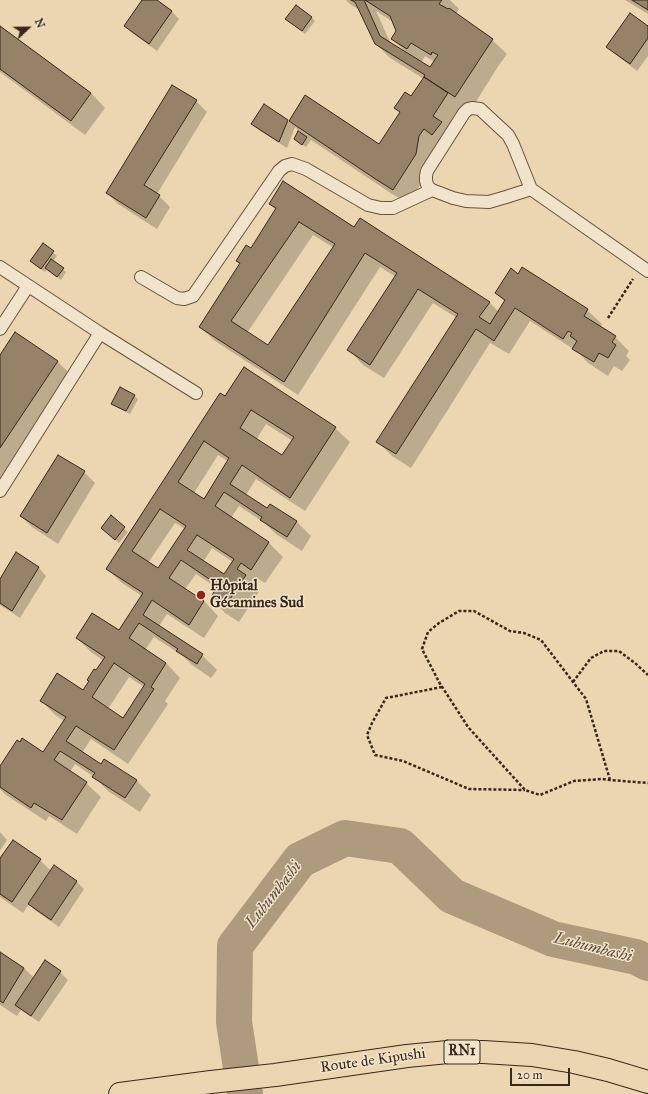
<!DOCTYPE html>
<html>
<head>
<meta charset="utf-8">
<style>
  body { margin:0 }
  #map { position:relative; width:648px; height:1094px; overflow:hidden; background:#ebd6b1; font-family:"IM FELL Great Primer",serif }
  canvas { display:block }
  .north { position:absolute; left:8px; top:8px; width:40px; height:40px; -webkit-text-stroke:3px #f2e4cc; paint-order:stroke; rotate:68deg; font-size:11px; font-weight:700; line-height:16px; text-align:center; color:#382819 }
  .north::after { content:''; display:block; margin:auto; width:14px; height:18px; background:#382819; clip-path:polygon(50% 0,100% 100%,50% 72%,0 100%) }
  .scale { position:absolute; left:510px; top:1068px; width:60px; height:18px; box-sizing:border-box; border:2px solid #382819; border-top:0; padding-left:5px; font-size:12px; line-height:14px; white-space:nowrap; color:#382819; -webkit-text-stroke:3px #f2e4cc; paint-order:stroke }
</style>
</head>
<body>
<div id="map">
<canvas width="648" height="1094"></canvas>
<div class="north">N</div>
<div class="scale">20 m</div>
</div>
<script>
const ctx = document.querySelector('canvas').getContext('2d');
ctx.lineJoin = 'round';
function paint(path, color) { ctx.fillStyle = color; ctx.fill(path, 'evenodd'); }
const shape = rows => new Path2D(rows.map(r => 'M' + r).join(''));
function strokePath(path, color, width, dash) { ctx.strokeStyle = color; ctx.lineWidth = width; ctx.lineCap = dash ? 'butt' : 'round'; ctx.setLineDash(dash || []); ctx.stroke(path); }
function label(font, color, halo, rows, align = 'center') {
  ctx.font = font + ' "IM FELL Great Primer",serif'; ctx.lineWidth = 3; ctx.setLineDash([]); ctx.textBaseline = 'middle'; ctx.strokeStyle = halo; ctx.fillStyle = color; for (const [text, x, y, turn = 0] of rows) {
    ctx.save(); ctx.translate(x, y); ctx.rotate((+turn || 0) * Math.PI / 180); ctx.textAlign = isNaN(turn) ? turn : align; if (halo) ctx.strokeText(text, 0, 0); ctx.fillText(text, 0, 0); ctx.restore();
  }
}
paint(shape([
  [143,0,155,0,171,11,179,19,157,51,132,33,125,26],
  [346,0,450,0,459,9,456,14,492,40,507,54,499,65,470,111,408,203,392,194,311,140,306,147,298,142,295,139,303,135,295,127,287,148,260,131,252,123,287,121,289,122,305,97,379,145,401,113,396,108,411,97,424,79,390,58,375,43,360,10,351,5],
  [376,11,393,22,397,31,392,39,406,52,391,44],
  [425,56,435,62,430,69,421,63],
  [625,0,648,0,648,14],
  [312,18,315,21,305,34,290,22],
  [0,27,91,93,105,108,85,135,0,72],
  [648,27,648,56,637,71,615,54,607,47],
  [196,101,207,112,157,194,170,207,157,229,118,204,107,193],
  [270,204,354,228,489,302,499,312,505,302,496,293,519,275,587,310,602,324,600,327,615,337,629,351,626,356,630,360,622,371,614,366,608,376,588,363,578,352,530,321,509,354,490,343,411,468,392,456,378,442,457,318,433,303,384,378,363,365,349,350,396,277,380,267,298,395,215,341,200,327,241,264,237,261,251,250,276,210],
  [313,235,334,248,268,347,247,333],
  [43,244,57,256,53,261,66,272,61,280,47,269,45,272,34,264],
  [0,357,57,361,72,376,0,484],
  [244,368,335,428,350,442,305,511,256,479,246,495,267,510,270,505,297,522,311,536,302,551,276,534,265,523,239,506,231,518,268,542,283,557,265,583,255,577,252,582,260,590,239,622,225,613,211,598,217,588,196,574,185,589,204,601,218,616,204,638,167,614,159,626,202,655,217,670,211,678,192,665,183,656,154,637,145,650,166,663,180,678,165,701,168,704,128,764,91,739,82,753,101,766,105,760,137,781,151,795,140,812,108,791,94,777,75,764,70,772,86,783,101,797,77,834,49,816,46,821,6,795,0,789,0,768,43,754,65,721,55,715,41,700,84,692,104,661,91,652,77,638,119,632,142,596,122,583,107,569],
  [266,424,293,441,283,457,256,440],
  [218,455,229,462,204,500,194,493],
  [175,523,185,529,158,569,148,563],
  [212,548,233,562,224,576,203,562],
  [129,677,144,687,124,719,108,709],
  [134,396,138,399,130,414,116,407,113,403],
  [84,472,95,483,58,544,32,527,21,516],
  [111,517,128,532,119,543,105,531],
  [17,554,39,568,46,576,20,618,0,605,0,580],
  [0,832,7,840,0,851],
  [0,860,40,860,51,871,54,867,77,882,84,889,59,927,36,911,29,904,23,913,0,897],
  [0,954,24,968,34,978,60,972,68,980,39,1022,21,1010,17,1016,0,1005]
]), '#0003');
strokePath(shape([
  [245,1094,234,1022,235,946,300,860,345,838,400,846,452,896,553,939,636,957,648,963]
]), '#ae9b7d', 36);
const building = shape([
  [142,0,157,0,172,11,149,44,124,26,142,0],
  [351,0,364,0,380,36,430,67,438,55,432,52,431,55,411,43,407,49,391,39,396,31,390,16,365,0,442,0,439,4,448,9,449,8,493,39,485,51,455,97,424,77,425,75,375,44,355,2,351,0],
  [632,0,648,0,648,10,632,0],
  [296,5,312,17,302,31,285,19,296,5],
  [630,13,648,26,648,38,630,64,606,47,630,13],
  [0,26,91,93,71,121,0,69,0,26],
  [424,77,448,93,433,116,442,122,432,135,424,129,419,136,416,154,393,190,377,180,289,121,305,95,379,144,400,112,394,108,405,92,411,96,424,77],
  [172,85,197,100,144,185,160,195,146,218,106,193,172,85],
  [264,104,288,120,279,142,251,124,264,104],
  [298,131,307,137,302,145,294,139,298,131],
  [283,181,354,227,360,218,490,302,479,317,490,324,505,300,495,293,511,268,518,274,522,267,588,309,584,316,616,336,612,342,616,345,608,358,599,353,594,362,572,349,577,341,570,336,572,333,568,331,563,339,515,308,494,341,476,329,396,454,376,442,458,314,418,289,370,365,347,350,397,273,365,253,284,382,199,327,240,263,236,261,246,245,251,248,276,208,269,204,283,181],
  [299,222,335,244,268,345,231,321,299,222],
  [43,243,54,251,41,269,30,261,43,243],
  [51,259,64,268,57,277,45,268,51,259],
  [15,332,58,361,0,448,0,355,15,332],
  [244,367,336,427,290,498,242,465,230,484,267,508,270,504,297,521,287,537,260,520,262,517,224,492,215,506,269,542,251,570,241,563,237,569,246,575,224,608,210,599,218,585,181,560,169,578,204,601,189,625,152,600,143,615,203,654,197,664,176,651,178,649,139,623,129,638,166,663,151,687,154,689,114,750,76,726,66,741,101,764,104,759,137,780,125,798,92,777,95,773,60,751,54,760,87,782,62,820,34,803,31,808,0,787,0,766,17,740,20,742,22,738,43,752,66,717,40,701,57,673,83,690,89,681,87,680,94,669,96,670,105,657,76,638,92,613,119,630,143,593,106,569,220,393,225,396,244,367],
  [251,410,294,437,282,455,240,428,251,410],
  [204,441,229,458,204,499,178,482,204,441],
  [160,509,186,526,158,568,132,551,160,509],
  [197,535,234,559,224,574,187,550,197,535],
  [114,663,145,684,123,718,92,697,114,663],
  [120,387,135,395,126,411,111,404,120,387],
  [58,455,85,471,47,533,20,516,58,455],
  [111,515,125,527,115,540,101,528,111,515],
  [16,552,39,567,12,611,0,603,0,579,16,552],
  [13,840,41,859,12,902,0,894,0,858,13,840],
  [54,865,77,881,51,920,28,904,54,865],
  [0,952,24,968,3,1003,0,1001,0,952],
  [45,960,61,971,31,1016,15,1005,45,960]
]);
paint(building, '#958268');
strokePath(building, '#382819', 1);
const service = shape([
  [531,189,506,197,489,202,466,201,453,198,432,190,428,187,426,181,426,176,427,171,464,113,468,109,472,108,480,109,508,135,513,144,531,189,648,271],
  [0,267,100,333,0,491],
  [141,277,177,298,184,299,193,296,279,171,285,166,292,164,306,169,368,205,381,208,393,208,432,190],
  [0,329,28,286],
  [100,333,196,393]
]);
const trunk = shape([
  [120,1094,211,1082,275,1075,407,1056,448,1052,483,1052,532,1055,574,1062,608,1070,648,1082]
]);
strokePath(service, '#65543f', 14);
strokePath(trunk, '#382819', 24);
strokePath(shape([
  [608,318,633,279],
  [573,682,591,658,604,651,619,651,635,663,648,675],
  [442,687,386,698,372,723,367,735,375,755,403,761,469,789,525,790],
  [610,780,586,699,541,640,524,633,510,631,474,611,459,611,439,623,428,632,422,649,439,682,468,727,525,790,540,795,574,781,602,779,610,780,648,783]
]), '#382819', 2.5, [3, 2]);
strokePath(service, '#f2e4cc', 12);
strokePath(trunk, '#ebd6b1', 22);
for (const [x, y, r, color] of [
  [201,595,5,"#8f2418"]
]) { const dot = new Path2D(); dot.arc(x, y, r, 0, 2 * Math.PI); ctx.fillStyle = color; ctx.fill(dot); strokePath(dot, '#f2e4cc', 1.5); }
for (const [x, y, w] of [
  [462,1052,36]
]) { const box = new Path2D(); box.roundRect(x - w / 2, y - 12, w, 24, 3); ctx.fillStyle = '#f2e4cc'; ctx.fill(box); strokePath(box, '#382819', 1); }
label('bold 14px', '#382819', null, [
  ["RN1",462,1052]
]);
label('bold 15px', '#382819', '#f2e4cc', [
  ["Hôpital",210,586],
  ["Gécamines Sud",210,603]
], 'left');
label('15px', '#382819', '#f2e4cc', [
  ["Route de Kipushi",373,1061,-8]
]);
label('italic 16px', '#5b4a37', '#f2e4cc', [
  ["Lubumbashi",274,895,-52],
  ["Lubumbashi",593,948,14]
]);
</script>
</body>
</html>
